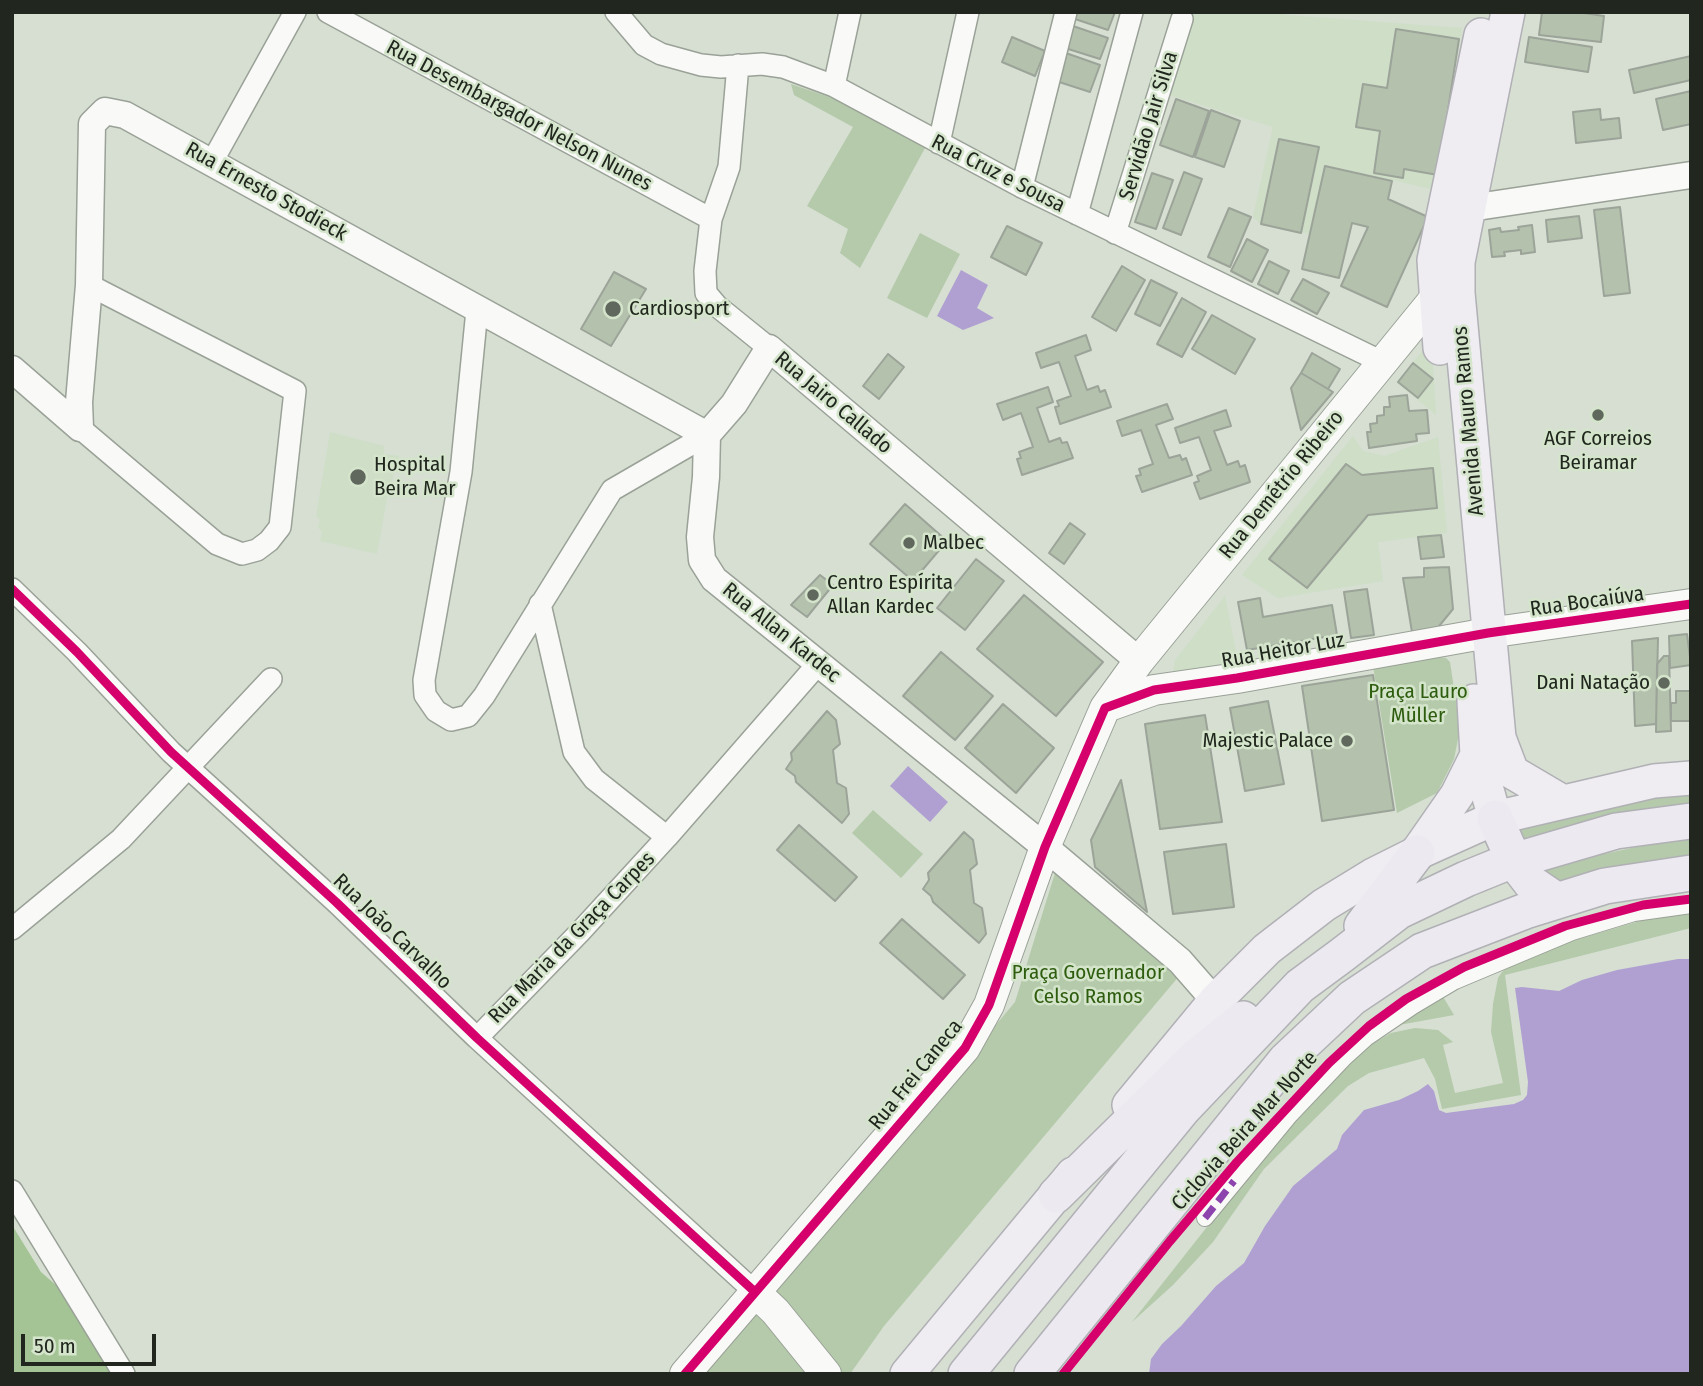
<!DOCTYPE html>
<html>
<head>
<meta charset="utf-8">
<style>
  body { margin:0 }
  #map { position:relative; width:1703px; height:1386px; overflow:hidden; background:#d6dfd2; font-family:"Fira Sans Condensed",sans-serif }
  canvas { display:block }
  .frame { position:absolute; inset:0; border:14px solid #21271e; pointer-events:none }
  .scale { position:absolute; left:21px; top:1334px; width:135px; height:32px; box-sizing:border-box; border:4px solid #21271e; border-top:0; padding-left:9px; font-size:21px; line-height:24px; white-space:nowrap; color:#21271e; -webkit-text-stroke:5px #d4e5cc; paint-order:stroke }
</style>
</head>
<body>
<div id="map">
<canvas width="1703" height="1386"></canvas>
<div class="frame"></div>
<div class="scale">50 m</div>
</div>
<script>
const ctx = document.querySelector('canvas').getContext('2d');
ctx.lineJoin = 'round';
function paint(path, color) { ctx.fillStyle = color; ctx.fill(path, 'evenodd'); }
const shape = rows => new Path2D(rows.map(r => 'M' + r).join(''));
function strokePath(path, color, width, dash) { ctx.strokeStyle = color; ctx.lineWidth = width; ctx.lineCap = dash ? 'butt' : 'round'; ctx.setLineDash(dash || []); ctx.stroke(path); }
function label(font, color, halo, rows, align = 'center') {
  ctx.font = font + ' "Fira Sans Condensed",sans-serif'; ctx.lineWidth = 5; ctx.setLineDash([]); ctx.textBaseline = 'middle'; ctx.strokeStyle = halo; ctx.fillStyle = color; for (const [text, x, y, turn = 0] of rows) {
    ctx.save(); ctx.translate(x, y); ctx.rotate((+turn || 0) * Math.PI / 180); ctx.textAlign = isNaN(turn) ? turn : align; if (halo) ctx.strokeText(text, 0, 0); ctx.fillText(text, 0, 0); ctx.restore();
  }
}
paint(shape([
  [1192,12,1278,12,1287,15,1462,28,1436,190,1325,165,1309,234,1261,224,1253,217,1273,127,1169,95],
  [1424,349,1432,351,1436,415,1396,382],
  [330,432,384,446,384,454,399,456,387,498,377,554,320,541,322,532,318,527,320,520,316,516],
  [1353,436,1363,451,1384,456,1438,437,1447,533,1378,542,1383,581,1278,598,1242,575],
  [1225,596,1238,662,1173,674,1175,660]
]), '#cedec7');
paint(shape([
  [791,84,835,99,925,148,860,268,840,253,848,229,807,206,853,127,794,95],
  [920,233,960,254,927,318,887,298],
  [1438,657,1446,658,1450,662,1460,729,1454,759,1437,793,1397,813,1373,666],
  [1691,788,1691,806,1522,846,1512,827],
  [873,810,923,854,901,878,852,833],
  [1691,835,1691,857,1558,884,1540,868],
  [1055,873,1180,975,884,1326,850,1374,704,1374,1015,1002],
  [1691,914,1691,928,1505,975,1521,1095,1442,1109,1435,1079,1424,1058,1369,1073,1348,1086,1264,1169,1213,1242,1173,1285,1132,1322,1255,1166,1362,1050,1391,1033,1415,1028,1438,1030,1453,1042,1443,1045,1455,1093,1503,1083,1491,1032,1493,1004,1498,978,1502,972,1521,956,1650,918],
  [1442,995,1454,1015,1399,1025]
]), '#b4caaa');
paint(shape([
  [12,1225,41,1272,57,1286,112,1374,12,1374]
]), '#a4c495');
paint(shape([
  [961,270,988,285,977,308,994,318,963,330,937,316],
  [908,766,948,802,930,822,890,786],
  [1678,959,1691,959,1691,1374,1149,1374,1151,1359,1162,1344,1181,1326,1216,1286,1244,1263,1265,1226,1293,1186,1337,1149,1342,1135,1364,1110,1399,1100,1418,1091,1428,1084,1434,1091,1439,1110,1446,1113,1514,1104,1523,1100,1527,1095,1528,1082,1515,988,1522,987,1559,991,1582,980,1617,970]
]), '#b0a0d2');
const building = shape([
  [1074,12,1115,12,1108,30,1072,18,1074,12],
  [1542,12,1577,12,1604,16,1601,42,1539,35,1542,12],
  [1073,26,1108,38,1100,59,1065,48,1073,26],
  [1396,29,1459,39,1438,175,1404,169,1403,178,1374,173,1380,131,1356,127,1363,84,1387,88,1396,29],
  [1012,37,1045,51,1035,76,1002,62,1012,37],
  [1529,37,1592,47,1588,72,1525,62,1529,37],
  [1063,52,1100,65,1090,92,1053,80,1063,52],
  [1691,56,1691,80,1634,93,1629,70,1691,56],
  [1691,91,1691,124,1663,130,1656,99,1691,91],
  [1176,99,1209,111,1193,157,1160,145,1176,99],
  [1600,109,1601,120,1619,118,1621,138,1576,143,1573,112,1600,109],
  [1211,110,1240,121,1224,167,1195,157,1211,110],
  [1279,139,1319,147,1301,233,1261,224,1279,139],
  [1325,166,1392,181,1388,199,1428,217,1387,307,1341,286,1368,227,1352,223,1339,278,1302,269,1325,166],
  [1184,172,1202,179,1181,235,1163,228,1184,172],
  [1152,173,1173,180,1156,229,1135,222,1152,173],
  [1620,207,1630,293,1604,296,1594,210,1620,207],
  [1229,208,1251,217,1230,267,1208,257,1229,208],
  [1579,216,1582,238,1548,242,1546,220,1579,216],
  [1532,225,1535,252,1521,254,1521,250,1504,252,1505,256,1492,257,1489,230,1500,228,1501,232,1519,230,1518,227,1532,225],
  [1007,226,1042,243,1026,275,991,257,1007,226],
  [1247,239,1268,250,1252,282,1231,271,1247,239],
  [1269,261,1289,271,1278,294,1258,284,1269,261],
  [1122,266,1145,280,1116,331,1092,317,1122,266],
  [614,272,646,289,611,346,581,329,614,272],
  [1303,279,1329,293,1317,314,1291,300,1303,279],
  [1151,280,1177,293,1160,326,1135,314,1151,280],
  [1182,298,1206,312,1182,357,1157,344,1182,298],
  [1212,315,1255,339,1235,374,1192,349,1212,315],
  [1086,335,1091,350,1075,356,1087,390,1098,386,1100,392,1105,390,1111,407,1060,424,1055,407,1059,406,1057,401,1071,396,1059,362,1041,368,1036,353,1086,335],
  [1312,353,1340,369,1328,389,1301,373,1312,353],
  [888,354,904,367,879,399,863,386,888,354],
  [1413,363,1433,379,1418,398,1398,382,1413,363],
  [1301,373,1333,392,1301,430,1291,388,1301,373],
  [1048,387,1053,402,1037,408,1049,442,1060,438,1062,443,1067,442,1073,458,1022,475,1017,459,1021,458,1019,452,1033,447,1021,413,1003,420,997,404,1048,387],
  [1407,395,1409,411,1427,410,1429,433,1416,434,1417,441,1369,448,1367,432,1371,432,1370,424,1377,423,1377,416,1384,415,1384,407,1390,407,1389,397,1407,395],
  [1167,404,1173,419,1156,425,1169,458,1180,455,1182,460,1186,458,1192,475,1142,492,1136,476,1141,475,1139,469,1153,464,1141,430,1122,436,1117,421,1167,404],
  [1226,410,1231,426,1214,431,1227,465,1238,461,1240,467,1245,465,1250,482,1200,499,1194,483,1199,481,1197,476,1211,470,1199,437,1180,443,1175,428,1226,410],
  [1346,464,1362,475,1433,468,1437,508,1368,515,1307,588,1269,559,1346,464],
  [905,504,947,541,913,581,870,544,905,504],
  [1070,523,1085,534,1064,564,1049,553,1070,523],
  [1441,535,1444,557,1421,559,1418,537,1441,535],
  [976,559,1004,581,965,630,937,608,976,559],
  [1449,567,1453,609,1435,631,1412,632,1403,578,1424,577,1424,568,1449,567],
  [820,575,833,585,807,617,791,605,820,575],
  [1367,589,1374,635,1351,638,1344,592,1367,589],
  [1024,595,1103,662,1056,716,977,649,1024,595],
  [1260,598,1263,617,1332,605,1337,635,1247,650,1238,602,1260,598],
  [1687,634,1691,665,1670,668,1669,636,1687,634],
  [1658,638,1656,724,1635,726,1632,641,1658,638],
  [941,652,993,696,955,740,903,696,941,652],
  [1664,656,1669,656,1671,731,1656,732,1657,664,1664,656],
  [1373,675,1394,810,1322,821,1302,686,1373,675],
  [1676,691,1691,691,1691,721,1671,721,1671,703,1676,703,1676,691],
  [1268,701,1284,784,1245,791,1230,708,1268,701],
  [1003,704,1054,748,1016,793,965,748,1003,704],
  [827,711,836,720,840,744,833,750,837,783,846,788,849,814,842,823,796,782,795,776,786,769,792,760,791,753,827,711],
  [1205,715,1222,822,1160,829,1145,724,1205,715],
  [1121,780,1147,912,1095,867,1091,840,1121,780],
  [799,825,857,877,835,901,777,850,799,825],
  [964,832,973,840,977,864,970,870,974,903,982,908,986,934,979,943,933,902,931,896,923,889,929,880,928,873,964,832],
  [1226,844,1234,907,1173,914,1164,852,1226,844],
  [902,919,965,975,943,999,880,943,902,919]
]);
paint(building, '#b4c2ad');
strokePath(building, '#9ca399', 2);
const pedestrian = shape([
  [1205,1218,1290,1115,1345,1057,1366,1038,1413,1006,1455,981,1572,932,1634,913,1691,905]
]);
const minor = shape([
  [328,12,711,219],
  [616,12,644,45,661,54,701,65,721,67,762,64,783,67,834,86,1022,187,1382,362],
  [738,65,729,167,711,219,705,271,706,293,717,306,769,348],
  [834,86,850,12],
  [939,143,968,12],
  [212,162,295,12],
  [1022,187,1066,12],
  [1077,214,1132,12],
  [1115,233,1182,19],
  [477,310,461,472,424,680,425,695,436,711,451,720,468,716,484,696,612,490,707,435],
  [80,428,217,544,242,554,257,550,269,541,280,527,295,391,89,285],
  [12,589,77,652,171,752,336,902,477,1038,755,1292],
  [540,604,574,752,594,779,667,837,818,664],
  [12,929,121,839,271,679],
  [477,1038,580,932,667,837],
  [12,1191,124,1374]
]);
const tertiary = shape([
  [1470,208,1691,175],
  [12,369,80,428],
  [80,428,79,402,89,285,92,124,105,111,125,115,707,435],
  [1139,661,769,348,734,404,707,435,706,477,700,537,702,560,714,579,1045,847,1180,961,1215,1001]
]);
const secondary = shape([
  [1106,707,1154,690,1237,678,1488,633,1691,604],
  [755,1292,775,1311,826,1374],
  [685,1374,965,1048,989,1005,1045,847,1105,708,1139,661,1435,298,1446,282]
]);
const primary = shape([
  [1508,12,1458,262,1458,293,1499,738,1512,772,1563,802],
  [1440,348,1434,260,1481,35],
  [1474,701,1477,755,1495,818],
  [1418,851,1457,795,1477,755],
  [1129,1105,1215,1001,1267,949,1324,905,1373,875,1417,853,1495,818,1654,781,1691,778],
  [907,1374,1073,1174]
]);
const trunk = shape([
  [1495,818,1514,861,1531,883,1556,900],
  [1362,926,1417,853],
  [1056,1195,1198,1055,1243,1019],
  [966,1374,1183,1109,1300,986,1342,955,1399,911,1466,879,1503,864,1616,831,1691,821],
  [1032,1374,1286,1060,1352,998,1422,951,1528,910,1605,886,1691,873]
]);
strokePath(pedestrian, '#9aa197', 18);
strokePath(minor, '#9aa197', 24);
strokePath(tertiary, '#9aa197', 29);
strokePath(secondary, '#9aa197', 32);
strokePath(primary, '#b0b0b5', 36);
strokePath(trunk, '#b0b0b5', 38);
strokePath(pedestrian, '#f9faf8', 16);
strokePath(minor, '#f9faf8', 21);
strokePath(tertiary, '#f9faf8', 26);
strokePath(secondary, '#f9faf8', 30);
strokePath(primary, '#efedf2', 33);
strokePath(trunk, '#eceaf0', 35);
strokePath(shape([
  [1205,1218,1234,1181]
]), '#8e44ad', 7, [14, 7]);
strokePath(shape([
  [12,589,77,652,171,752,336,902,477,1038,755,1292],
  [685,1374,965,1048,989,1005,1045,847,1105,708,1154,690,1237,678,1488,633,1691,604],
  [1063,1374,1170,1241,1237,1162,1329,1063,1369,1026,1406,999,1464,967,1565,926,1643,905,1691,899]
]), '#d6006c', 9);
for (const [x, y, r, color] of [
  [613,309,9,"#60675d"],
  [1598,415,7,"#60675d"],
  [358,477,9,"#60675d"],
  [909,543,7,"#60675d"],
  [813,595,7,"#60675d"],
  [1664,683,7,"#60675d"],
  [1347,741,7,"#60675d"]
]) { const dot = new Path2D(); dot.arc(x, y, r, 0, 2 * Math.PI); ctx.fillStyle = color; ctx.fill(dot); strokePath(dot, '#d4e5cc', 2.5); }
label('21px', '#21271e', '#d4e5cc', [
  ["Rua Desembargador Nelson Nunes",519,116,28],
  ["Servidão Jair Silva",1149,126,-73],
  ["Rua Cruz e Sousa",998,174,27],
  ["Rua Ernesto Stodieck",266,192,29],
  ["Rua Jairo Callado",833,403,40],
  ["Avenida Mauro Ramos",1469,421,-95],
  ["Rua Demétrio Ribeiro",1282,485,-51],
  ["Rua Bocaiúva",1587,602,-8],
  ["Rua Allan Kardec",781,633,39],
  ["Rua Heitor Luz",1283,651,-10],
  ["Rua João Carvalho",392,932,44],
  ["Rua Maria da Graça Carpes",572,938,-46],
  ["Rua Frei Caneca",916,1075,-51],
  ["Ciclovia Beira Mar Norte",1245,1131,-48]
]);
label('21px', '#21271e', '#d4e5cc', [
  ["Cardiosport",629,309],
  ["AGF Correios",1598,439,"center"],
  ["Beiramar",1598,463,"center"],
  ["Hospital",374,465],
  ["Beira Mar",374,489],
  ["Malbec",923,543],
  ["Centro Espírita",827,583],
  ["Allan Kardec",827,607],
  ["Dani Natação",1650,683,"right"],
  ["Majestic Palace",1333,741,"right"]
], 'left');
label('21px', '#2f5d0f', '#d4e5cc', [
  ["Praça Lauro",1418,692],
  ["Müller",1418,716],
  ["Praça Governador",1088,973],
  ["Celso Ramos",1088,997]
]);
</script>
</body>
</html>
